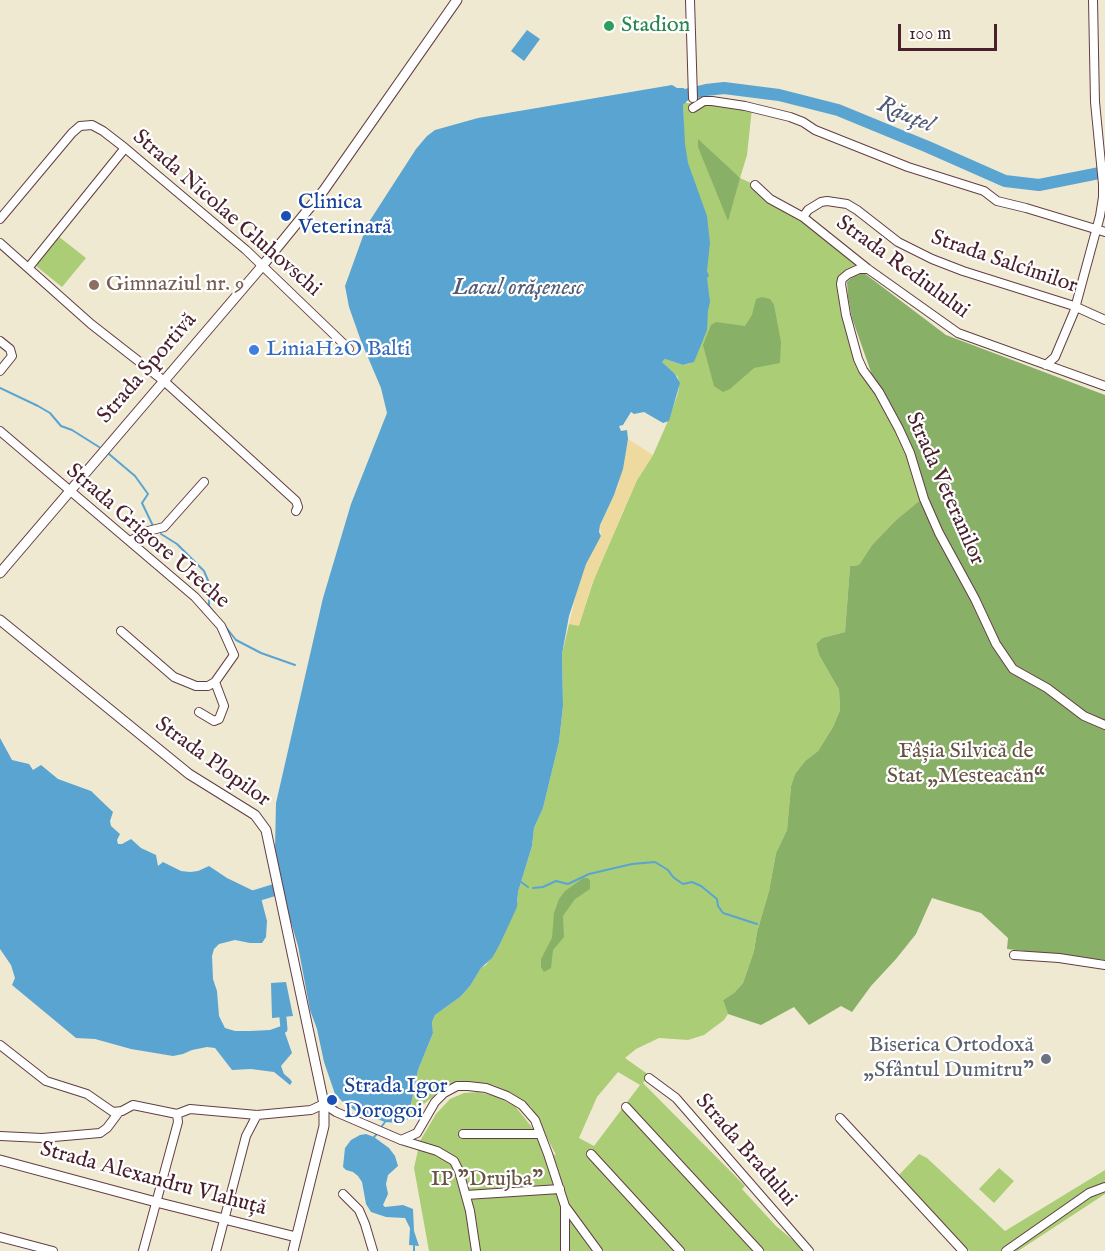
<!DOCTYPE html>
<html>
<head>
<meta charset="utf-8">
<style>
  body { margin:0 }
  #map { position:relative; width:1105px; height:1251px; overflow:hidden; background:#f0e9d1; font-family:"IM FELL English",serif }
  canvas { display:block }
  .scale { position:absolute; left:898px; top:24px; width:99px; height:27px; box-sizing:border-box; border:3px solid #4a1f2b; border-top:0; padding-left:8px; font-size:18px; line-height:21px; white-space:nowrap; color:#4a1f2b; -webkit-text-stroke:4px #fff; paint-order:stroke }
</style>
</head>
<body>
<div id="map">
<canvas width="1105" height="1251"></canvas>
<div class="scale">100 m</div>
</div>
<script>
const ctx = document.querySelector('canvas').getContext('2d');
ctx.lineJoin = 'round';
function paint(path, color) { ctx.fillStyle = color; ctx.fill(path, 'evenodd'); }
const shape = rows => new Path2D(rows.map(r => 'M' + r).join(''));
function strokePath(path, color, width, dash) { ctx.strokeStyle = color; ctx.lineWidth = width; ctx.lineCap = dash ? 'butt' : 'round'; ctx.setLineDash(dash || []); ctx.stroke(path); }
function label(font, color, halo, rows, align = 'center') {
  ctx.font = font + ' "IM FELL English",serif'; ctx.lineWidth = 4.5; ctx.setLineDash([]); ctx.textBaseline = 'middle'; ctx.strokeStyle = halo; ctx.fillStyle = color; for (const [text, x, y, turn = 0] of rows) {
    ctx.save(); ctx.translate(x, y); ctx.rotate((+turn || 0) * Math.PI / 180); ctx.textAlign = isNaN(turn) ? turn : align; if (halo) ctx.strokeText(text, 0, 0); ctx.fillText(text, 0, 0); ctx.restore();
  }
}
paint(shape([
  [686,103,752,108,747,155,740,178,755,185,868,269,842,279,844,302,863,370,891,411,924,497,896,520,872,545,859,565,850,566,845,632,822,638,816,644,819,655,839,690,840,710,833,727,818,751,805,761,795,774,791,786,787,830,776,853,769,891,757,932,754,951,743,983,734,993,723,1000,728,1014,724,1020,704,1035,688,1040,659,1038,636,1049,625,1058,649,1075,643,1083,745,1186,742,1189,776,1226,806,1251,429,1251,414,1168,420,1141,436,1114,450,1099,464,1093,478,1092,495,1096,515,1106,534,1130,541,1130,551,1154,556,1155,531,1107,513,1094,493,1085,469,1083,444,1088,420,1107,411,1119,409,1115,418,1070,433,1033,432,1022,435,1015,460,997,470,986,481,968,486,965,499,946,518,900,518,892,532,846,534,828,543,808,559,742,563,706,562,654,569,624,579,625,594,579,637,480,653,455,668,421,677,396,679,388,678,377,662,362,665,359,683,365,691,363,683,104],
  [618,1072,640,1085,594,1146,579,1138,597,1097],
  [58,236,86,258,62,287,36,266],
  [919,1154,927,1158,1005,1231,1105,1170,1105,1194,1018,1251,969,1251,897,1177],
  [999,1168,1014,1181,994,1203,979,1189]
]), '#abcd76');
paint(shape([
  [698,139,740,178,728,221,698,147],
  [864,273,946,335,1105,395,1105,960,1007,949,1008,938,981,913,932,898,916,934,896,959,871,986,852,1012,841,1006,809,1025,794,1007,761,1025,728,1014,723,1000,734,993,743,983,754,951,757,932,769,891,776,853,787,830,791,786,795,774,805,761,818,751,833,727,840,710,839,690,819,655,816,644,822,638,845,632,850,566,859,565,872,545,896,520,924,497,902,435,872,375,852,318,848,297,847,282,854,275],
  [762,297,770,299,774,305,781,342,780,363,754,368,730,389,723,392,714,386,703,345,711,325,716,322,745,326,752,315,756,299],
  [583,878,588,878,590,881,590,889,575,899,563,916,564,937,553,950,551,968,544,972,541,967,541,959,552,938,554,913,559,899,565,891]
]), '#88b067');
paint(shape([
  [628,439,653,455,637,480,601,563,591,587,579,626,569,624,583,565,601,536,600,525,618,486]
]), '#eeda9e');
paint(shape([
  [527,30,540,39,524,61,511,51],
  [672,85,677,88,684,88,686,103,683,104,685,144,688,163,707,216,710,243,707,271,709,276,707,278,710,302,708,310,707,330,694,362,683,365,665,359,662,362,675,374,680,383,669,421,663,423,644,412,634,414,631,412,623,425,619,426,621,431,627,430,628,439,623,469,614,495,600,525,599,532,601,536,586,564,569,616,562,654,563,706,559,742,543,808,534,828,532,846,518,892,517,907,499,946,492,958,481,968,470,986,460,997,435,1015,432,1022,433,1033,418,1070,408,1119,400,1123,385,1122,356,1111,346,1105,335,1094,324,1062,317,1029,310,1010,298,946,279,882,275,848,276,803,323,598,351,504,387,413,381,388,361,341,349,307,345,286,367,225,416,149,427,136,435,130,478,118],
  [0,738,12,760,29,764,33,770,41,765,58,779,91,791,113,812,110,821,111,826,120,834,117,840,118,844,122,844,131,839,141,848,156,855,158,866,163,862,181,871,190,872,198,871,209,866,227,878,260,894,267,921,266,937,262,943,250,943,235,940,219,944,214,949,212,956,213,979,217,991,219,1016,225,1028,235,1031,250,1031,270,1030,284,1025,285,1027,285,1033,292,1053,281,1066,284,1074,290,1079,292,1082,290,1085,274,1072,251,1069,232,1070,215,1048,207,1047,192,1050,183,1054,173,1056,131,1049,95,1039,76,1038,12,985,15,978,11,965,0,949],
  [286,982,293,1016,272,1018,271,983],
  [360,1135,366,1134,374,1137,389,1148,395,1156,398,1166,388,1175,386,1184,388,1194,383,1205,385,1207,403,1205,413,1209,414,1231,419,1246,409,1245,410,1228,405,1218,386,1217,371,1212,366,1204,362,1182,358,1176,353,1172,346,1170,343,1167,345,1148,351,1140]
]), '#59a4d1');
strokePath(shape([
  [0,388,38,406,50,413,61,426,72,430,99,447],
  [109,454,135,476,148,494,142,503,154,528],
  [161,534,177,544,204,571,209,583,209,606,236,640,261,653,295,665],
  [521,882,528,887],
  [533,888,543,887,556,881,568,884,589,874,632,864,655,862,668,870,673,877,680,882,683,884,692,882,701,886,717,899,718,906,723,913,757,924],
  [382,1126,385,1122],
  [374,1137,376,1135],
  [414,1246,414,1251]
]), '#59a4d1', 2);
strokePath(shape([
  [283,1018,284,1029]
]), '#59a4d1', 7);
strokePath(shape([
  [673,105,685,95,706,90,724,88,779,95,838,110,928,147,1005,181,1039,185,1105,172],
  [245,899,281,888,287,883]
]), '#59a4d1', 12);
const minor = shape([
  [690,0,693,98],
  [693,108,704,101,712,101,745,106,790,117,803,122,815,130,908,167,984,191,997,201,1026,208,1105,232],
  [755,185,770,199,803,217,868,269,958,333,1105,386],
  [803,217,808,210,821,202,827,201,847,204,857,210,898,242,932,259,963,271,1074,306,1105,320],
  [0,219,72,133,80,126,92,125,103,131,125,148,246,250,349,349],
  [0,243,91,324,164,381,251,460,296,501,298,507,296,511],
  [29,267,125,148],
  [868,269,859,269,848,274,842,279,841,284,846,315,858,359,863,370,879,392,899,429,910,453,924,499,939,533,975,599,996,644,1013,669,1047,688,1084,716,1105,725],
  [0,341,10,349,12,356,0,371],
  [1046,365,1055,357,1074,312,1100,216,1103,197,1103,184,1095,102,1093,0],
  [0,431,195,597,221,626,234,655,215,682,208,686,196,686,174,677,121,631],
  [130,541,148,531,164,527,204,482],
  [199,712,214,721,219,719,224,706,215,682],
  [1014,955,1059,958,1105,965],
  [0,1045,46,1081,87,1094,113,1112,122,1111,133,1105,177,1114,190,1109,257,1115,311,1110,324,1104,336,1112,401,1140,437,1151,454,1161,459,1171,470,1211,476,1251],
  [649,1078,676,1098,809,1251],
  [626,1107,759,1251],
  [840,1118,963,1251],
  [463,1134,540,1134],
  [0,1136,42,1138,100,1133,107,1128,119,1112],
  [401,1140,417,1133,435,1102,444,1093,457,1086,468,1086,486,1088,507,1096,522,1105,535,1120,548,1154,565,1206,598,1251],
  [591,1154,680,1251],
  [343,1194,359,1210,365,1224,373,1251],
  [466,1195,560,1189],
  [0,1237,53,1251],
  [143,1251,178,1122,177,1114],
  [216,1251,246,1136,257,1115],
  [565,1251,565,1208],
  [1006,1251,1089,1193,1105,1187]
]);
const tertiary = shape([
  [0,573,263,265,324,190,457,0],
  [0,620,189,774,255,815,266,830,324,1104,324,1126,293,1251],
  [0,1160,156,1202,296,1237]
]);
strokePath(minor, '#633d44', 10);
strokePath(tertiary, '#633d44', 11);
strokePath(minor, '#fff', 8);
strokePath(tertiary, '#fff', 9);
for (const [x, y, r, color] of [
  [609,26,6,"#2e9e5b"],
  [286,216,6,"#1a4fb4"],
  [94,285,6,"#8d6e63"],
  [254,350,6,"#3f7fe0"],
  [1046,1059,6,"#6b7280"],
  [332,1100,6,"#1a4fb4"]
]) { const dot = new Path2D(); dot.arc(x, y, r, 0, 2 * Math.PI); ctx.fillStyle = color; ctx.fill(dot); strokePath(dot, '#fff', 2); }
label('22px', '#27864d', '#fff', [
  ["Stadion",621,26]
], 'left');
label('22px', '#164399', '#fff', [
  ["Clinica",298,203],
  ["Veterinară",298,228],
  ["Strada Igor",344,1087],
  ["Dorogoi",344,1112]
], 'left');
label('22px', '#4a1f2b', '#fff', [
  ["Strada Nicolae Gluhovschi",226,214,41],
  ["Strada Salcîmilor",1004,263,19],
  ["Strada Rediulului",902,268,36],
  ["Strada Sportivă",148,369,-49],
  ["Strada Veteranilor",944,489,66],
  ["Strada Grigore Ureche",147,537,41],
  ["Strada Plopilor",212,763,36],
  ["Strada Bradului",745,1151,49],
  ["Strada Аlexandru Vlahuță",153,1180,15]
]);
label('22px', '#785e54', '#fff', [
  ["Gimnaziul nr. 9",106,285]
], 'left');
label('22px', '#366cbe', '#fff', [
  ["LiniaH2O Balti",266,350]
], 'left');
label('22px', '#675342', '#fff', [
  ["Fâșia Silvică de",966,752],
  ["Stat „Mesteacăn“",966,777],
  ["IP \"Drujba\"",487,1180]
]);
label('22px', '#5b616d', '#fff', [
  ["Biserica Ortodoxă",1034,1046],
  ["„Sfântul Dumitru”",1034,1071]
], 'right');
label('italic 24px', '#515b76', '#fff', [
  ["Răuțel",905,116,23],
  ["Lacul orăşenesc",518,289]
]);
</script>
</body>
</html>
